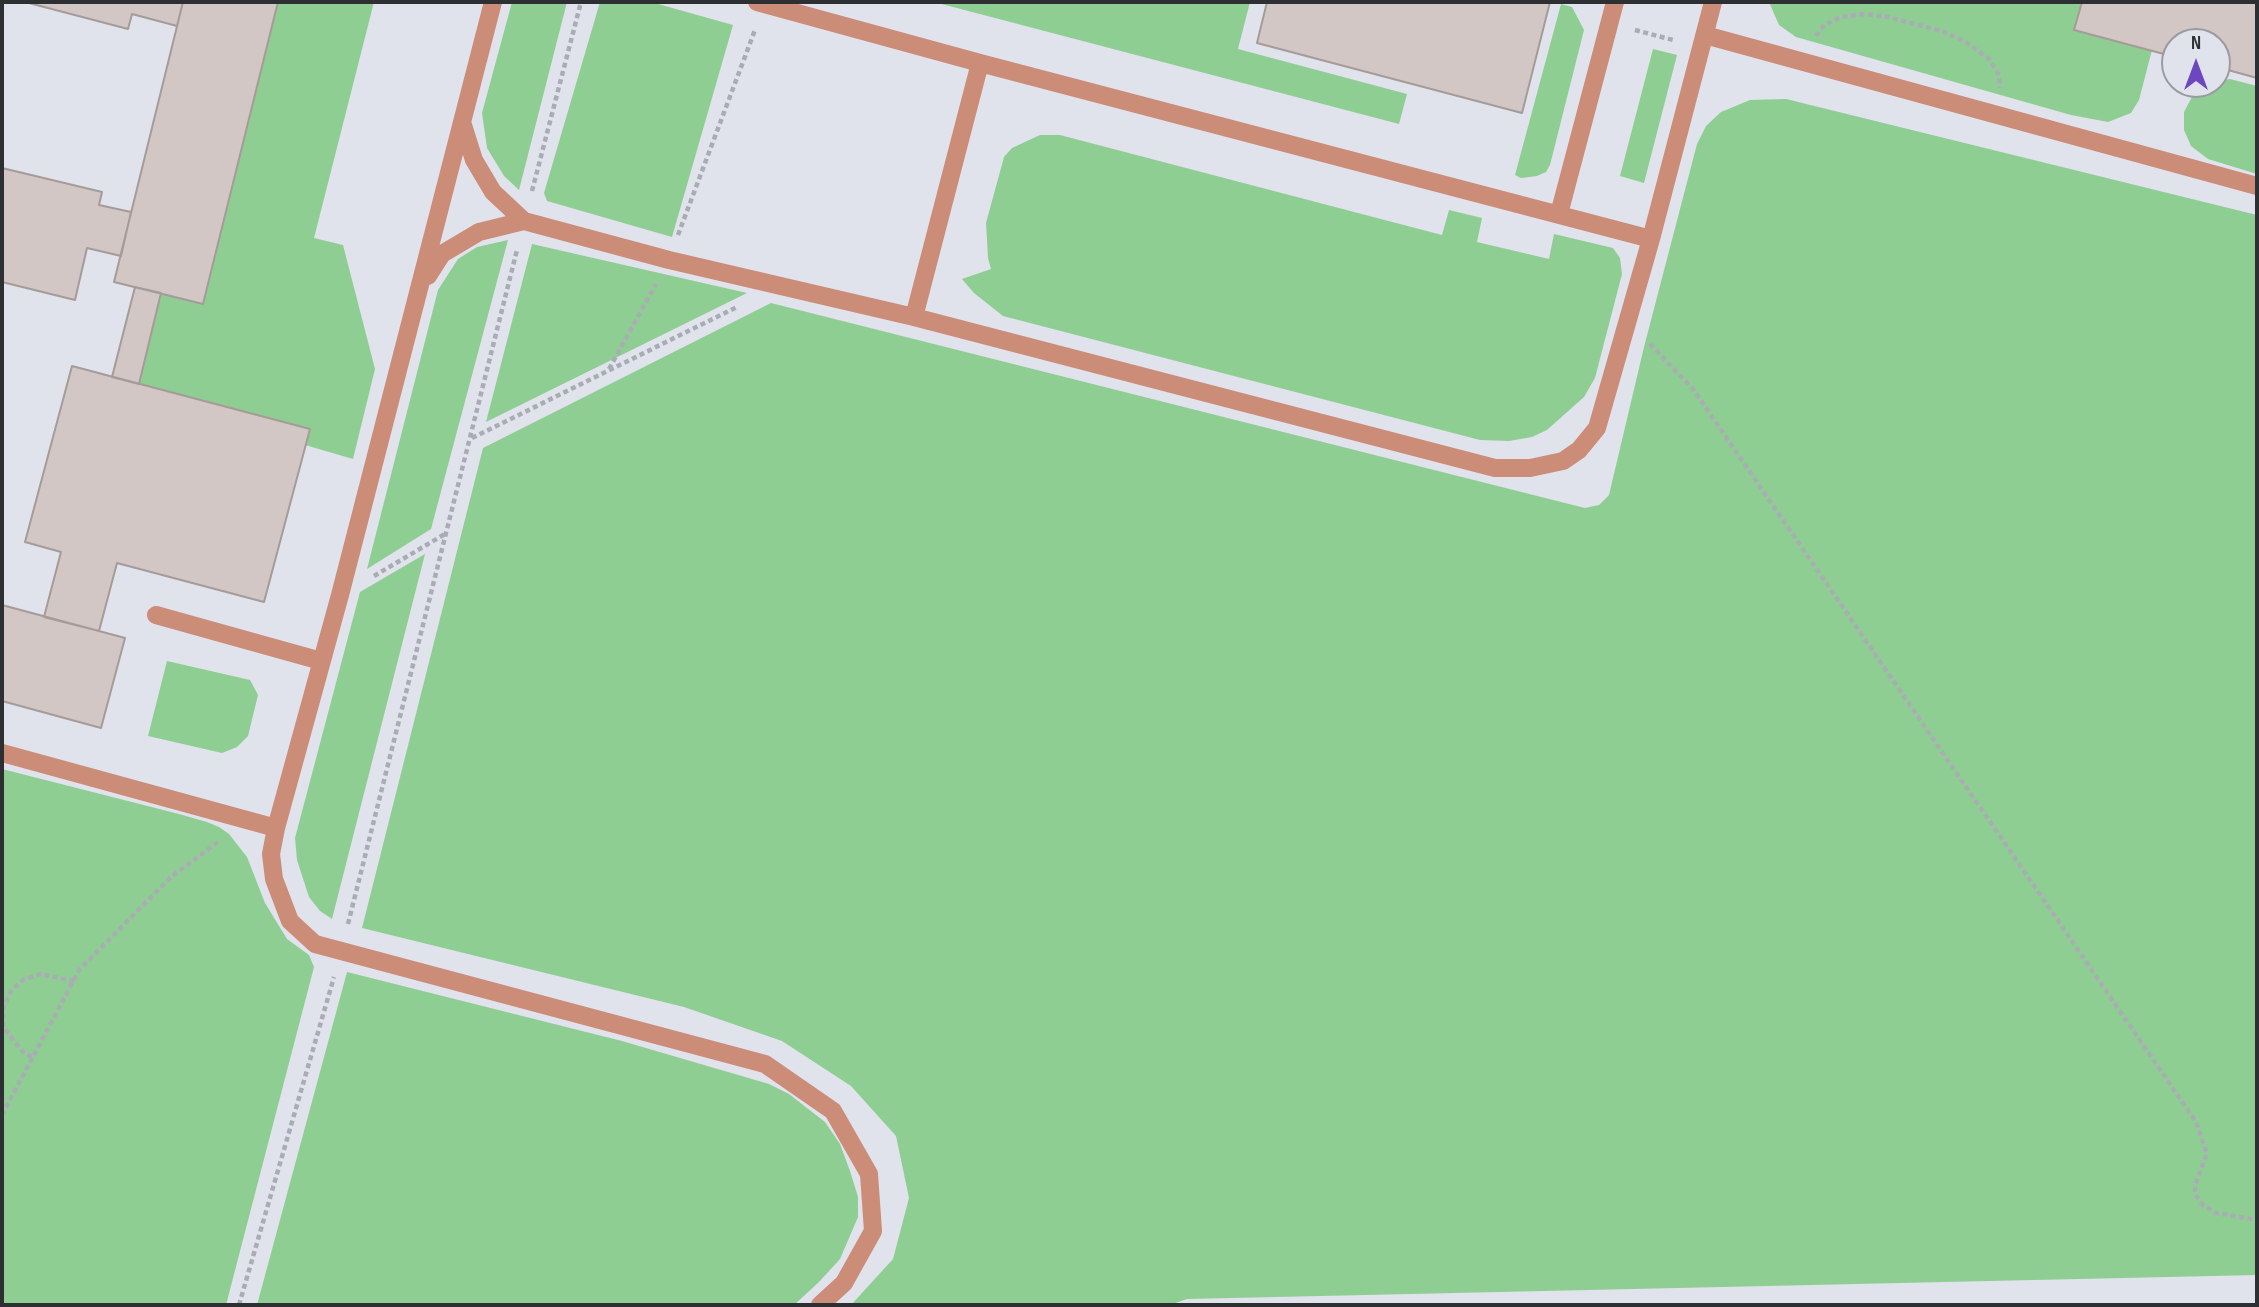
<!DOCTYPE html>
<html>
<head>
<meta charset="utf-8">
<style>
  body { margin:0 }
  #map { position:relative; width:2259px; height:1307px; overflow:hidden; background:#e0e2ec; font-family:"Sofia Sans Condensed",sans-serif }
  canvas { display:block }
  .frame { position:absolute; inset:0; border:4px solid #2e2f33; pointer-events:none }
  .north { position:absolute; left:2161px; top:28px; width:70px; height:70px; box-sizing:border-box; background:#e0e2ec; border:2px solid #999aa2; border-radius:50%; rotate:0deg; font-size:19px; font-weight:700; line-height:28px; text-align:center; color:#2e2f33 }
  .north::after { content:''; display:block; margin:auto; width:24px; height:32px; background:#6d47c0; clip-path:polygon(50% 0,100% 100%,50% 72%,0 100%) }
</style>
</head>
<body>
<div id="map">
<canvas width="2259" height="1307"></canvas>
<div class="frame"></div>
<div class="north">N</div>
</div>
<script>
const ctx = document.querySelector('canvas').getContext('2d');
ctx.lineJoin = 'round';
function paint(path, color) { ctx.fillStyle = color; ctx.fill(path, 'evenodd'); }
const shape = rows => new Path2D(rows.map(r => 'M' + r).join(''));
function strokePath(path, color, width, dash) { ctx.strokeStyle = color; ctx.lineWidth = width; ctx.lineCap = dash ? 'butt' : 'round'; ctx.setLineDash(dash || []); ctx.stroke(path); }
paint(shape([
  [278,2,374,2,314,238,343,245,375,369,353,459,305,445,310,429,139,384,161,293,203,303],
  [512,2,567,2,519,190,504,176,487,148,482,113],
  [600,2,651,2,733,25,672,237,547,201,544,193],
  [934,2,1250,2,1238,49,1407,94,1399,124],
  [1769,2,2082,2,2075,30,2152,50,2139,100,2131,113,2108,122,2071,115,1796,37,1779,25],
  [1561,4,1572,7,1584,30,1550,165,1546,172,1537,176,1521,178,1515,175],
  [1653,49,1677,55,1644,183,1620,176],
  [2230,79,2257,86,2257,174,2208,159,2191,146,2184,130,2184,112,2195,91,2206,84,2217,84,2217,81],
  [1786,99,2257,215,2257,1275,1187,1299,1170,1305,851,1305,893,1259,909,1198,896,1136,851,1086,782,1041,684,1007,362,928,483,448,771,303,1585,508,1599,505,1609,495,1644,347,1697,144,1706,126,1721,112,1750,100],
  [1040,135,1060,135,1442,235,1449,210,1482,218,1477,242,1549,259,1554,234,1613,248,1620,258,1622,274,1595,378,1584,397,1547,430,1532,437,1509,441,1480,440,1003,316,974,293,962,279,991,269,988,258,986,223,1004,157,1012,148],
  [508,240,431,529,367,569,438,290,458,259,477,247],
  [532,244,747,293,486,422],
  [425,554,332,919,320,911,309,897,297,860,295,838,360,592],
  [167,661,250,680,258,695,248,736,237,747,222,753,148,736],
  [2,769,179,814,207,822,219,827,229,834,247,857,265,903,287,939,309,955,314,967,226,1305,2,1305],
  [347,972,622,1041,769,1084,789,1094,825,1122,840,1144,850,1171,858,1197,858,1217,840,1259,819,1282,794,1305,257,1305]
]), '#8fce93');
const building = shape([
  [25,2,183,2,177,26,132,14,128,29,25,2],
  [183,2,278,2,203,304,114,282,183,2],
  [1267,2,1550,2,1522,113,1257,43,1267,2],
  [2082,2,2257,2,2257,78,2217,67,2217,42,2175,42,2175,57,2074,30,2082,2],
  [2,168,102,192,99,205,131,212,121,256,87,248,75,300,2,282,2,168],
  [135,287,161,293,139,384,112,377,135,287],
  [72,366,310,429,264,602,117,563,99,631,44,617,61,552,25,542,72,366],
  [2,605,125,638,101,728,2,701,2,605]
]);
paint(building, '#d2c7c5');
strokePath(building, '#a59b99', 2);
strokePath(shape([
  [1635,30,1673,40],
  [1816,36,1824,25,1841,17,1864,14,1888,17,1942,31,1966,42,1989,59,1999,75,2000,88],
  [532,191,581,2],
  [678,235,755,30],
  [1650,344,1693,389,2196,1122,2207,1154,2195,1185,2195,1194,2203,1205,2216,1213,2257,1220],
  [609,369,656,284],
  [472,438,737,307],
  [374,576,445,534],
  [348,924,517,250],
  [32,1057,23,1052,3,1027,3,1008,11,991,23,980,40,974,74,981],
  [2,1115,79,970,171,877,218,842],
  [239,1305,334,977]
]), '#aaacb4', 4.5, [5, 3.5]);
strokePath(shape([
  [493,2,340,595,276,828,271,854,274,879,290,921,315,944,765,1064,833,1111,869,1174,873,1231,844,1283,820,1305],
  [1705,35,2257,186],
  [462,122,474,160,493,192,524,221,669,260,914,317,1495,468,1530,468,1563,461,1579,450,1597,428,1651,239,980,63,757,2],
  [1559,214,1615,2],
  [1651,239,1713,2],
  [428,276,442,254,479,232,524,221],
  [914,317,980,63],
  [156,615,321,661],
  [2,753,276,828]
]), '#cb8c78', 18);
</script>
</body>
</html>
